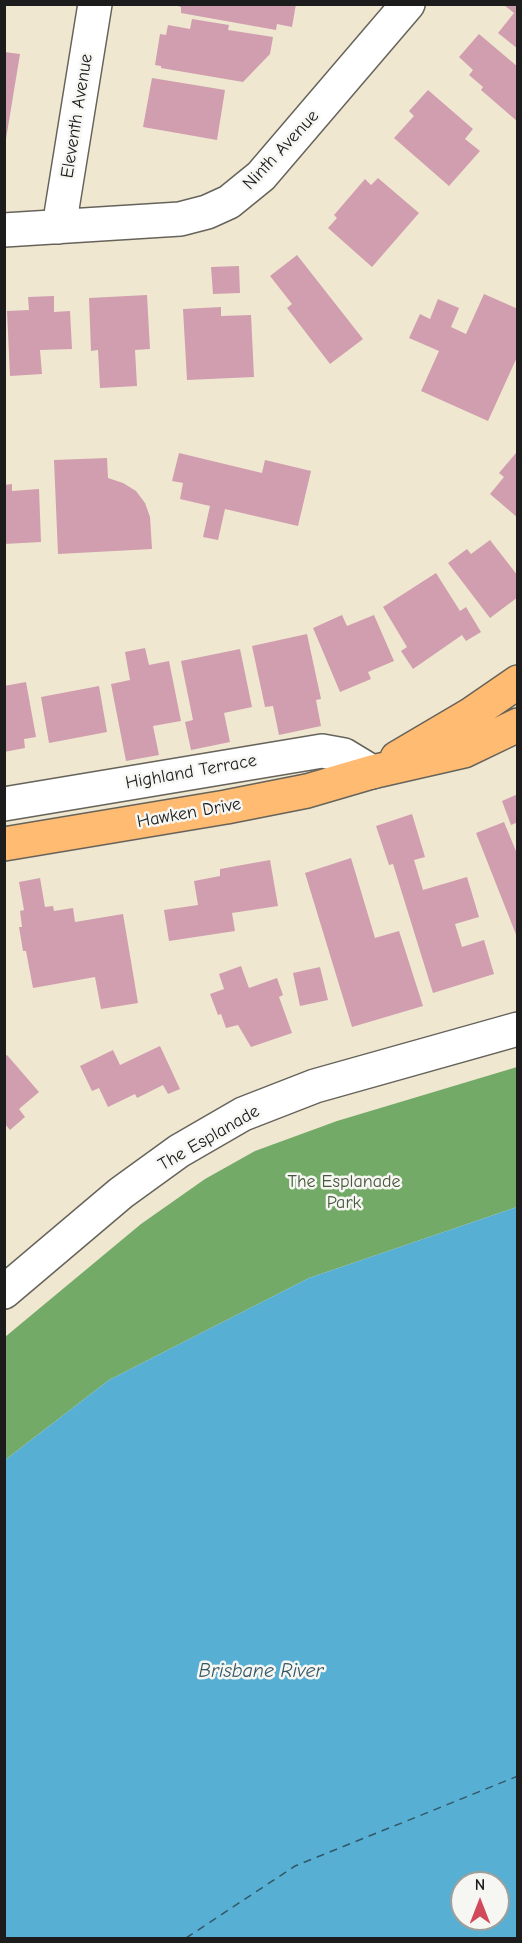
<!DOCTYPE html>
<html>
<head>
<meta charset="utf-8">
<style>
  body { margin:0 }
  #map { position:relative; width:522px; height:1943px; overflow:hidden; background:#efe7d0; font-family:"Comic Neue",sans-serif }
  canvas { display:block }
  .frame { position:absolute; inset:0; border:6px solid #1c1c1c; pointer-events:none }
  .north { position:absolute; left:450px; top:1871px; width:60px; height:60px; box-sizing:border-box; background:#f6f6f2; border:2px solid #9f9f9c; border-radius:50%; rotate:0deg; font-size:16px; font-weight:700; line-height:24px; text-align:center; color:#1c1c1c }
  .north::after { content:''; display:block; margin:auto; width:21px; height:27px; background:#d1495b; clip-path:polygon(50% 0,100% 100%,50% 72%,0 100%) }
</style>
</head>
<body>
<div id="map">
<canvas width="522" height="1943"></canvas>
<div class="frame"></div>
<div class="north">N</div>
</div>
<script>
const ctx = document.querySelector('canvas').getContext('2d');
ctx.lineJoin = 'round';
function paint(path, color) { ctx.fillStyle = color; ctx.fill(path, 'evenodd'); }
const shape = rows => new Path2D(rows.map(r => 'M' + r).join(''));
function strokePath(path, color, width, dash) { ctx.strokeStyle = color; ctx.lineWidth = width; ctx.lineCap = dash ? 'butt' : 'round'; ctx.setLineDash(dash || []); ctx.stroke(path); }
function label(font, color, halo, rows, align = 'center') {
  ctx.font = font + ' "Comic Neue",sans-serif'; ctx.lineWidth = 5; ctx.setLineDash([]); ctx.textBaseline = 'middle'; ctx.strokeStyle = halo; ctx.fillStyle = color; for (const [text, x, y, turn = 0] of rows) {
    ctx.save(); ctx.translate(x, y); ctx.rotate((+turn || 0) * Math.PI / 180); ctx.textAlign = isNaN(turn) ? turn : align; if (halo) ctx.strokeText(text, 0, 0); ctx.fillText(text, 0, 0); ctx.restore();
  }
}
paint(shape([
  [517,1067,517,1207,309,1278,109,1380,5,1460,5,1337,141,1224,205,1179,255,1151,337,1121]
]), '#74aa67');
paint(shape([
  [517,1207,517,1938,5,1938,5,1460,109,1380,309,1278],
  [462,1883,498,1883,498,1919,462,1919]
]), '#57afd4');
strokePath(shape([
  [186,1938,295,1866,518,1776]
]), '#345766', 1.5, [8, 6]);
paint(shape([
  [171,4,296,4,292,27,277,24,276,30,181,13,181,7],
  [504,5,518,5,518,49,498,33,514,13],
  [192,19,229,25,228,30,273,37,270,54,243,82,161,68,161,66,155,65,160,34,166,35,168,25,190,29],
  [479,34,518,67,518,122,481,90,483,87,469,75,473,70,459,57],
  [4,52,20,54,6,139,4,139],
  [152,78,225,90,217,140,143,127],
  [428,90,473,129,465,139,480,151,449,186,394,138,414,116,409,111],
  [378,178,419,213,372,267,328,228,337,218,334,215,365,179,371,185],
  [297,255,363,339,330,364,287,308,292,304,270,276],
  [239,266,240,293,213,294,211,267],
  [484,294,518,309,518,355,488,421,421,391,439,351,409,338,420,314,430,319,438,299,459,308,451,327,466,334],
  [147,295,150,349,135,350,137,386,100,388,98,350,91,351,89,298],
  [54,296,54,312,70,311,72,349,40,350,42,374,10,376,7,311,29,310,28,297],
  [221,307,221,316,251,315,254,377,187,380,183,309],
  [179,453,262,473,265,460,311,471,298,526,225,509,218,540,203,537,210,506,180,499,183,483,172,481],
  [516,453,518,454,518,518,490,494,504,477,499,473],
  [107,458,108,478,123,483,136,491,145,503,150,517,152,549,58,554,54,460],
  [12,484,12,491,39,489,41,542,4,544,4,485],
  [490,540,518,576,518,597,490,618,448,563,467,549,471,554],
  [436,573,460,611,466,607,481,632,466,641,462,635,413,669,401,651,407,647,383,607],
  [342,615,347,626,374,615,394,661,368,672,371,679,340,692,313,628],
  [307,634,321,699,316,700,321,726,279,735,273,706,265,707,252,646],
  [145,648,149,665,169,661,181,721,153,726,159,755,126,761,111,684,130,680,125,652],
  [240,649,252,707,224,713,230,742,191,750,185,722,193,720,181,661],
  [26,682,36,737,24,739,25,748,4,752,4,686],
  [99,686,107,732,49,743,41,697],
  [518,794,518,822,511,825,502,801],
  [412,814,425,857,414,860,423,890,467,877,479,917,455,924,462,947,484,940,494,974,433,993,393,864,389,865,376,826],
  [504,822,518,856,517,937,476,833],
  [351,858,375,938,399,931,423,1006,352,1027,305,873],
  [270,860,278,906,232,913,235,931,169,941,164,910,198,905,194,881,220,876,220,869],
  [40,878,45,907,53,906,54,911,73,908,75,922,123,914,138,1003,101,1009,95,977,33,988,26,951,23,951,19,927,22,927,20,911,24,910,19,882],
  [241,966,249,988,277,978,283,995,279,997,292,1033,251,1047,238,1025,226,1028,221,1014,218,1015,210,994,224,989,219,974],
  [320,967,328,1000,300,1006,293,973],
  [160,1046,180,1089,168,1094,163,1085,137,1098,135,1094,108,1107,99,1088,92,1091,80,1066,113,1050,120,1065],
  [7,1055,39,1092,19,1109,25,1117,10,1130,4,1123,4,1057]
]), '#d09eaf');
const minor = shape([
  [59,227,95,4],
  [4,230,180,219,207,212,229,202,261,176,408,4],
  [4,804,322,751,344,755,372,772],
  [4,1292,121,1193,179,1151,243,1114,315,1086,518,1029]
]);
const major = shape([
  [397,758,470,715,518,682],
  [4,844,226,807,307,791,372,772,464,751,518,725]
]);
strokePath(minor, '#66635b', 36);
strokePath(major, '#66635b', 36);
strokePath(minor, '#fff', 33);
strokePath(major, '#febb71', 33);
label('18px', '#1c1c1c', '#f6f6f2', [
  ["Eleventh Avenue",77,116,-81],
  ["Ninth Avenue",281,150,-47],
  ["Highland Terrace",191,772,-10],
  ["Hawken Drive",189,813,-10],
  ["The Esplanade",209,1138,-30]
]);
label('18px', '#45573c', '#f6f6f2', [
  ["The Esplanade",344,1182],
  ["Park",344,1203]
]);
label('italic 20px', '#345766', '#f6f6f2', [
  ["Brisbane River",261,1671]
]);
</script>
</body>
</html>
